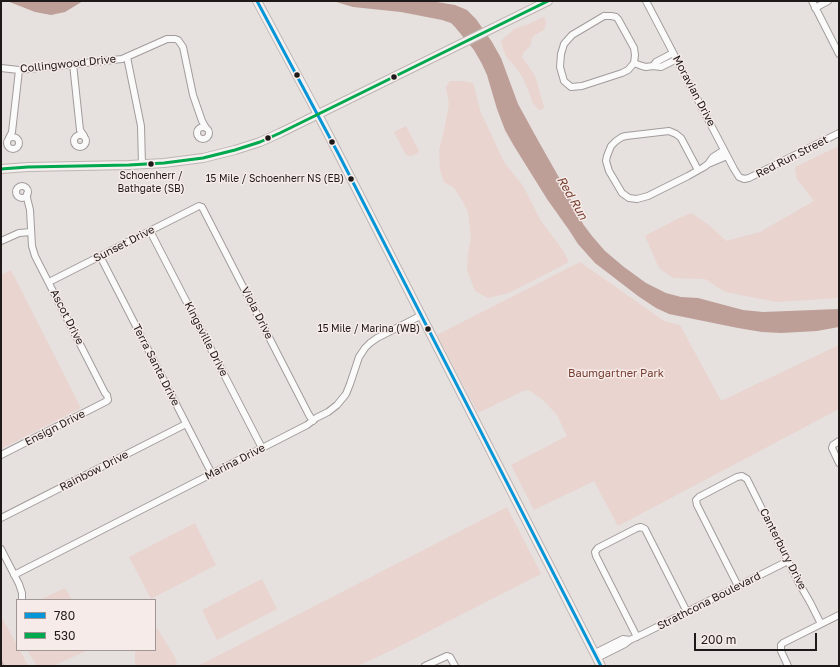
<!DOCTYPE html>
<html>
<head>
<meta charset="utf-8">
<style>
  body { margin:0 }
  #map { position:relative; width:840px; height:667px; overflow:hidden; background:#e6e0de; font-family:"Golos Text",sans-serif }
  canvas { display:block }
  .frame { position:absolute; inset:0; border:2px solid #1e1a19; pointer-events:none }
  .legend { position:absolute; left:16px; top:599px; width:140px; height:52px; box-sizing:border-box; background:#f6ebe8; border:1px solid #a09795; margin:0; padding:5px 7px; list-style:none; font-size:12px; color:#1e1a19 }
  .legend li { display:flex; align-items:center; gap:8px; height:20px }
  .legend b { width:20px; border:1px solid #a09795 }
  .scale { position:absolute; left:694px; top:633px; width:123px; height:18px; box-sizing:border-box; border:2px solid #1e1a19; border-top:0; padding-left:5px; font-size:12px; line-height:14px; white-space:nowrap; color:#1e1a19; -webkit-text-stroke:3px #f6ebe8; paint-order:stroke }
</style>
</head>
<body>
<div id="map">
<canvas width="840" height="667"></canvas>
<div class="frame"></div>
<ul class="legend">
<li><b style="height:5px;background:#0696d7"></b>780</li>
<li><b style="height:5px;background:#00a94e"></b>530</li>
</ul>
<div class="scale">200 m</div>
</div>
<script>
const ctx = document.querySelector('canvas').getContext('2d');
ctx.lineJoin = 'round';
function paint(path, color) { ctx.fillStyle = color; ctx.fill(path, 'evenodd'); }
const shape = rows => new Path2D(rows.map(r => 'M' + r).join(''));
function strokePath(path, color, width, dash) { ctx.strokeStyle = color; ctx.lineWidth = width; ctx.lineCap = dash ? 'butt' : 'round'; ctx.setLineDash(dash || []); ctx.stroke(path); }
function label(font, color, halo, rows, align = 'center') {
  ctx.font = font + ' "Golos Text",sans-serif'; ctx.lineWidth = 3; ctx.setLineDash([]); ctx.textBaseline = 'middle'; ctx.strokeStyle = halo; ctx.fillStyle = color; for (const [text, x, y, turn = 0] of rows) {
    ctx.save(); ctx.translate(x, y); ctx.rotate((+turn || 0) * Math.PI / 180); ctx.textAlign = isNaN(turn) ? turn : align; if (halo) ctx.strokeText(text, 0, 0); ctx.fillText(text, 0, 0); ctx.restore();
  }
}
paint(shape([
  [543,17,545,18,546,24,544,30,533,36,530,46,524,52,522,57,535,76,544,107,543,109,539,110,536,107,532,102,529,92,523,78,514,65,507,58,503,49,501,41,506,36,510,33,514,29,529,24],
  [450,81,463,81,473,83,481,113,504,162,523,186,541,221,562,249,569,262,509,293,488,298,475,291,467,270,468,253,471,238,468,212,462,200,454,188,444,182,440,170,439,151,445,126,449,104,446,87],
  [406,126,419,151,418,153,411,156,406,155,394,132],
  [839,146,839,298,777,302,725,292,705,279,673,278,659,268,645,236,679,218,691,213,709,225,726,241,760,232,814,201,797,179,795,167],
  [580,262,664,321,680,325,721,401,839,345,839,409,618,526,594,481,534,510,511,465,567,436,557,415,543,400,532,392,527,390,523,391,478,413,437,335],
  [11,270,81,408,1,449,1,275],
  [507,507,541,574,394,649,358,666,198,666],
  [195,523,216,565,151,599,129,557],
  [262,579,277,609,217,640,202,610],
  [65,588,72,600,41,600,42,599],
  [1,616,17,645,17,650,20,650,28,666,1,666],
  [157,628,172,652,177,662,176,666,135,666,135,653,136,650,155,650,155,629],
  [27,650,88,650,53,666,37,666]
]), '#e9d4cf');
paint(shape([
  [7,1,83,1,65,12,51,15,35,12],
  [333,1,431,1,455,5,467,10,476,19,492,42,501,58,518,104,540,144,565,188,583,224,592,236,605,251,624,267,646,283,666,293,681,297,698,298,743,310,763,312,839,309,839,327,817,331,781,333,762,332,738,328,669,314,656,308,638,296,595,263,578,244,569,230,547,199,514,146,505,130,497,109,487,75,482,64,474,50,455,27,451,23,442,20,401,12,353,7]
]), '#bd9f98');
strokePath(shape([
  [1,660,4,666]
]), '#bd9f98', 1);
const minor = shape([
  [646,1,734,169,739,177,744,179,749,178,839,133],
  [812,1,839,54],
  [815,8,828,1],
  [604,16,611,16,616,17,618,19,634,48,635,55,634,63,628,70,622,73,582,86,571,87,564,81,560,67,561,54,564,44,572,35,604,16],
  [673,53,656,62,653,66,661,67,677,59],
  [127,57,141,126,142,165],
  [634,63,642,66,646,67,653,66],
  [73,64,80,130,84,136],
  [1,68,19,70,122,59,167,39,175,39,178,40,183,47,193,95,202,121,206,128],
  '197 133a6 6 0 1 1 12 0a6 6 0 1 1-12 0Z',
  '74 141a6 6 0 1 1 12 0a6 6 0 1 1-12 0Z',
  '7 143a6 6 0 1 1 12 0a6 6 0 1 1-12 0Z',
  [9,138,12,132,19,70],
  [724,150,713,157,708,164,727,156],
  [698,170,681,138,676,134,669,131,626,136,622,137,616,141,611,146,607,156,606,161,609,171,622,193,629,198,637,199,648,196,688,176,704,167,708,164],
  '16 192a6 6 0 1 1 12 0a6 6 0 1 1-12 0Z',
  [150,231,262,448],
  [1,241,19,233,31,232],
  [100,256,212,474],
  [49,282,197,207,199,206,202,207,309,415,313,421],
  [839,441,833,445,832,448,839,463],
  [1,455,107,401,108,400,107,395,105,393,35,256,32,246,30,210,27,198,27,194],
  [1,518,186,424],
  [1,549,19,584,22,593,22,600],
  [14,575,307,425,316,418,328,412,337,405,346,394,350,384,359,357,365,348,370,343,377,338,422,315],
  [738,586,697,505,696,500,699,497,737,477,742,476,747,479,799,583,811,604,821,624],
  [637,637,596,556,595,552,598,548,637,528,641,527,645,529,687,612],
  [595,653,623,639,630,640],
  [597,658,625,644,630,640,645,633,788,561],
  [425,666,447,656,450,657,455,666],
  [788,666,781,651,781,645,783,643,839,615]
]);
const major = shape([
  [257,1,312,103,339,155,601,666],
  [1,169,28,167,129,165,164,163,203,158,235,150,260,142,280,133,548,1]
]);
strokePath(minor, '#a19c9b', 8);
strokePath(major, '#beb5b2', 10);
strokePath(minor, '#fbfafa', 6);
strokePath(major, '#f5f1f0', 8);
strokePath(shape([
  [257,1,339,155,601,666]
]), '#0696d7', 3);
strokePath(shape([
  [1,169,28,167,129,165,164,163,203,158,235,150,260,142,280,133,548,1]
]), '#00a94e', 3);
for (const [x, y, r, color] of [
  [297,75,3.5,"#1e1a19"],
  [394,77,3.5,"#1e1a19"],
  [268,138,3.5,"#1e1a19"],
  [332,142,3.5,"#1e1a19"],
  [151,164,3.5,"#1e1a19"],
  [351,179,3.5,"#1e1a19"],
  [428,329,3.5,"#1e1a19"]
]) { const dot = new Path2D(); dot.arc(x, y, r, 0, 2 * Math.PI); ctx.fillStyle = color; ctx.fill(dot); strokePath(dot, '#f6ebe8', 1.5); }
label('10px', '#1e1a19', '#f6ebe8', [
  ["Schoenherr /",151,176,"center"],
  ["Bathgate (SB)",151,189,"center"],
  ["15 Mile / Schoenherr NS (EB)",344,179],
  ["15 Mile / Marina (WB)",420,329]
], 'right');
label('11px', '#1e1a19', '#f6ebe8', [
  ["Collingwood Drive",68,64,-6],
  ["Moravian Drive",694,91,62],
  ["Red Run Street",792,157,-27],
  ["Sunset Drive",124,244,-27],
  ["Viola Drive",257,313,63],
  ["Ascot Drive",67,317,63],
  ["Kingsville Drive",206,339,63],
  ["Terra Santa Drive",156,365,63],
  ["Ensign Drive",55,428,-27],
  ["Marina Drive",235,462,-27],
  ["Rainbow Drive",94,471,-27],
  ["Canterbury Drive",783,549,63],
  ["Strathcona Boulevard",709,601,-27]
]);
label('11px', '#763e32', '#f6ebe8', [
  ["Baumgartner Park",616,374]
]);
label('italic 12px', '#7a4235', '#f6ebe8', [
  ["Red Run",572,198,60]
]);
</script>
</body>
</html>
